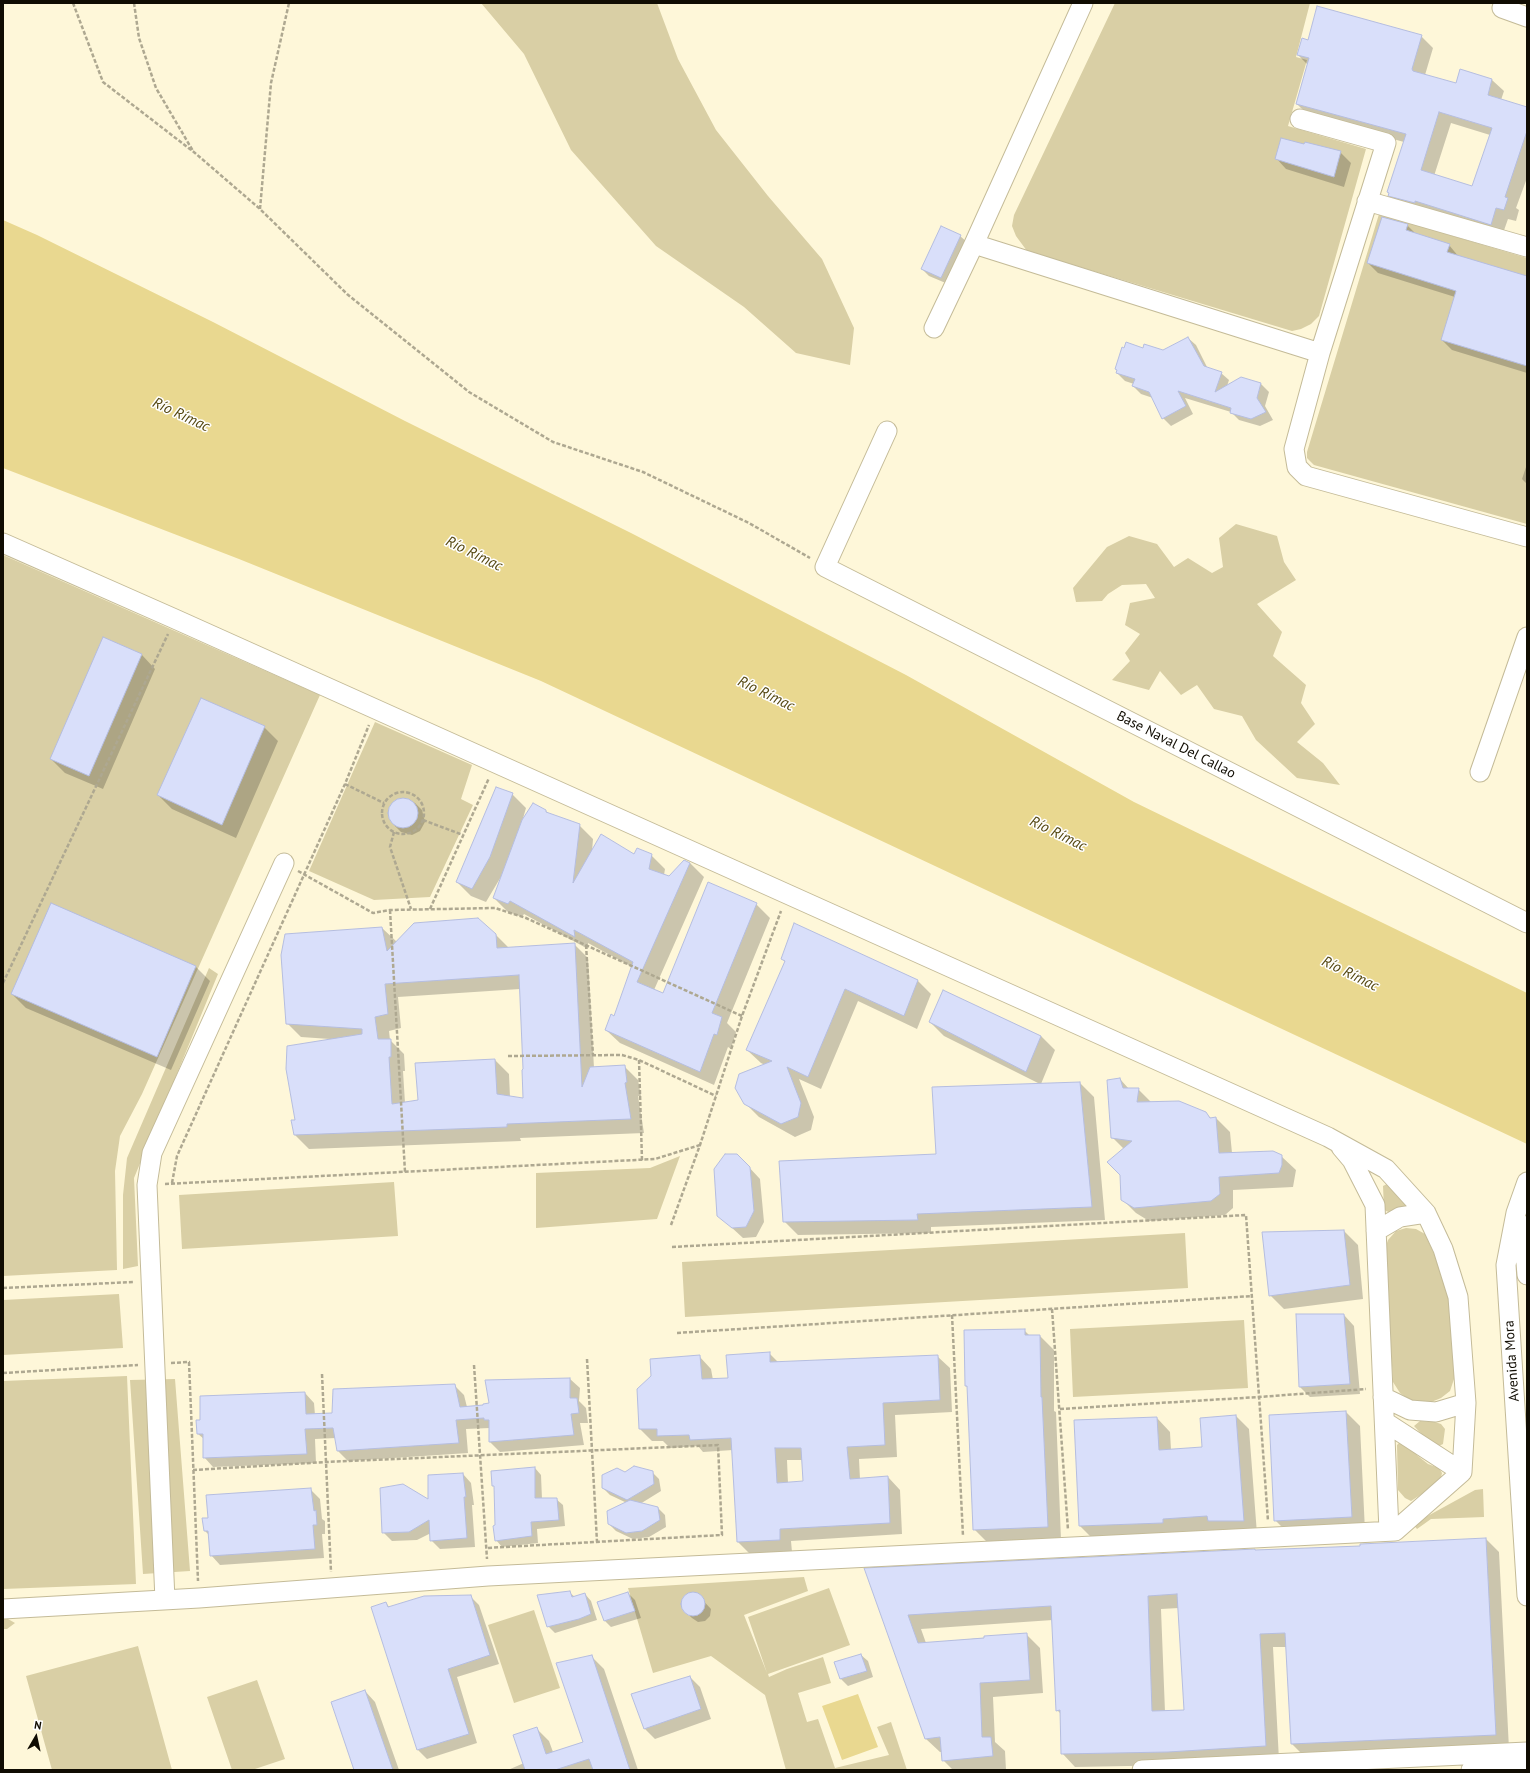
<!DOCTYPE html>
<html>
<head>
<meta charset="utf-8">
<style>
  body { margin:0 }
  #map { position:relative; width:1530px; height:1773px; overflow:hidden; background:#fef7d9; font-family:"PT Sans",sans-serif }
  canvas { display:block }
  .frame { position:absolute; inset:0; border:4px solid #100c02; pointer-events:none }
  .north { position:absolute; left:16px; top:1717px; width:40px; height:40px; -webkit-text-stroke:3px #fff; paint-order:stroke; rotate:9deg; font-size:11px; font-weight:700; line-height:16px; text-align:center; color:#100c02 }
  .north::after { content:''; display:block; margin:auto; width:14px; height:18px; background:#100c02; clip-path:polygon(50% 0,100% 100%,50% 72%,0 100%) }
</style>
</head>
<body>
<div id="map">
<canvas width="1530" height="1773"></canvas>
<div class="frame"></div>
<div class="north">N</div>
</div>
<script>
const ctx = document.querySelector('canvas').getContext('2d');
ctx.lineJoin = 'round';
function paint(path, color) { ctx.fillStyle = color; ctx.fill(path, 'evenodd'); }
const shape = rows => new Path2D(rows.map(r => 'M' + r).join(''));
function strokePath(path, color, width, dash) { ctx.strokeStyle = color; ctx.lineWidth = width; ctx.lineCap = dash ? 'butt' : 'round'; ctx.setLineDash(dash || []); ctx.stroke(path); }
function label(font, color, halo, rows, align = 'center') {
  ctx.font = font + ' "PT Sans",sans-serif'; ctx.lineWidth = 3; ctx.setLineDash([]); ctx.textBaseline = 'middle'; ctx.strokeStyle = halo; ctx.fillStyle = color; for (const [text, x, y, turn = 0] of rows) {
    ctx.save(); ctx.translate(x, y); ctx.rotate((+turn || 0) * Math.PI / 180); ctx.textAlign = isNaN(turn) ? turn : align; if (halo) ctx.strokeText(text, 0, 0); ctx.fillText(text, 0, 0); ctx.restore();
  }
}
paint(shape([
  [481,3,657,3,678,59,716,130,768,196,822,259,854,328,850,365,796,353,744,307,656,246,571,150,524,54],
  [1115,3,1310,3,1296,57,1307,60,1288,126,1366,149,1319,316,1311,324,1301,329,1292,331,1027,251,1016,236,1012,226,1014,215],
  [1379,214,1527,258,1527,524,1314,465,1307,458,1307,452],
  [1236,524,1277,536,1284,562,1296,580,1257,604,1282,632,1273,656,1306,685,1301,703,1315,724,1297,742,1323,763,1340,785,1297,778,1256,740,1242,716,1214,709,1197,685,1181,695,1160,671,1149,690,1112,680,1130,661,1125,653,1140,634,1125,625,1130,603,1155,598,1146,584,1122,585,1108,594,1102,601,1076,602,1073,588,1107,547,1129,536,1157,544,1174,567,1188,558,1212,573,1223,567,1219,538],
  [3,555,320,695,142,1094,120,1136,115,1171,117,1270,3,1276],
  [375,722,472,765,461,799,473,805,430,897,374,900,309,871],
  [209,968,218,974,134,1178,138,1266,123,1269,123,1195,127,1158],
  [680,1156,657,1219,536,1228,536,1173,650,1168],
  [394,1182,398,1236,182,1249,179,1195],
  [1387,1184,1405,1201,1405,1206,1402,1209,1391,1213,1386,1211,1384,1209,1383,1186],
  [1406,1228,1416,1229,1425,1234,1444,1276,1454,1319,1454,1379,1450,1391,1441,1398,1429,1403,1416,1404,1400,1393,1393,1382,1385,1249,1388,1240,1396,1231],
  [1185,1233,1188,1288,685,1317,682,1262],
  [119,1294,123,1348,3,1355,3,1300],
  [1244,1320,1248,1388,1073,1397,1070,1329],
  [127,1376,136,1584,3,1589,3,1381],
  [175,1379,190,1571,143,1574,130,1380],
  [1420,1421,1435,1422,1441,1424,1445,1429,1443,1444,1439,1446,1428,1441,1414,1426],
  [1403,1442,1418,1456,1428,1464,1439,1468,1442,1473,1440,1482,1411,1501,1405,1498,1398,1490,1397,1445,1399,1443],
  [1483,1489,1484,1517,1431,1519,1417,1529,1413,1524,1475,1490],
  [804,1577,808,1591,744,1615,767,1673,748,1617,829,1588,850,1645,768,1674,769,1677,787,1669,823,1657,831,1683,798,1693,807,1722,818,1719,835,1768,889,1755,877,1727,891,1722,907,1770,786,1770,765,1695,711,1656,653,1673,628,1588],
  [534,1610,560,1688,514,1703,488,1625],
  [3,1619,8,1619,15,1623,7,1629,3,1629],
  [138,1646,172,1770,52,1770,26,1676],
  [257,1680,285,1759,252,1770,232,1770,207,1697]
]), '#d9cfa5');
paint(shape([
  [3,220,37,235,213,322,405,421,631,533,906,675,1134,802,1527,993,1527,1144,541,681,239,559,3,468],
  [858,1694,878,1747,842,1760,822,1706]
]), '#e9d890');
paint(shape([
  [1421,36,1433,48,1425,75,1456,84,1460,70,1492,80,1504,91,1501,100,1527,108,1527,178,1516,208,1519,210,1516,221,1508,219,1502,236,1401,207,1389,195,1404,142,1309,116,1297,104,1308,65,1298,55,1309,41],
  [1451,123,1490,135,1473,188,1434,176],
  [1340,152,1351,163,1344,187,1286,169,1276,158],
  [1407,225,1417,235,1449,245,1459,257,1527,277,1527,373,1452,350,1442,340,1455,297,1378,273,1368,263],
  [960,236,967,242,948,284,929,276,922,269],
  [1188,338,1196,345,1208,369,1221,373,1229,380,1227,386,1241,379,1261,384,1269,392,1265,406,1273,420,1260,426,1239,420,1231,412,1185,398,1193,414,1171,426,1163,418,1153,398,1141,394,1133,386,1134,384,1125,381,1117,373,1118,371,1116,369,1144,349,1163,351],
  [1527,464,1527,484,1522,479],
  [142,655,155,669,103,789,65,773,51,759],
  [264,727,278,741,236,838,172,809,158,795],
  [512,794,526,808,522,822,546,811,549,814,579,825,593,839,592,852,635,855,651,855,665,869,664,875,669,877,685,861,690,863,704,877,654,990,664,994,756,904,770,918,727,1023,736,1032,731,1049,728,1047,714,1085,620,1043,606,1030,615,1017,632,967,588,943,588,949,524,914,522,917,508,912,494,898,502,875,486,902,471,896,457,882],
  [404,799,415,803,422,810,425,822,420,831,412,835,401,832,394,825,388,812,393,802],
  [51,904,196,967,210,981,171,1070,26,1008,12,994],
  [794,925,918,981,931,994,917,1029,858,1001,821,1089,799,1079,814,1117,811,1130,795,1137,759,1117,745,1103,765,1065,761,1063,747,1050,785,962,782,958],
  [382,928,397,942,496,935,509,948,574,944,588,958,594,1068,624,1066,638,1080,641,1096,638,1096,644,1133,520,1138,521,1141,309,1149,295,1135,296,1121,330,1039,301,1037,287,1023],
  [520,989,524,1070,524,1100,510,1097,509,1074,495,1060,419,1101,405,1103,403,1071,405,1071,404,1054,390,1040,389,1031,401,1028,398,997],
  [944,991,1041,1036,1055,1050,1041,1084,1080,1083,1094,1097,1105,1220,931,1227,931,1233,798,1235,784,1221,937,1155,1040,1084,944,1036,930,1022],
  [1120,1079,1129,1089,1138,1089,1152,1103,1205,1113,1212,1119,1216,1118,1230,1132,1232,1153,1281,1156,1296,1170,1293,1187,1233,1190,1233,1208,1225,1215,1149,1221,1136,1213,1122,1199,1124,1149,1112,1137],
  [747,1165,760,1179,764,1222,756,1237,743,1238,718,1215],
  [1344,1231,1358,1245,1363,1299,1284,1309,1270,1295],
  [1344,1315,1354,1326,1360,1394,1310,1397,1300,1387],
  [1024,1330,1030,1336,1040,1336,1054,1350,1054,1411,1056,1412,1061,1540,988,1543,974,1529,968,1388,966,1386],
  [769,1353,779,1363,937,1356,950,1368,952,1412,895,1415,897,1457,859,1459,860,1479,888,1477,900,1490,902,1534,791,1541,792,1552,750,1554,738,1542,733,1450,703,1452,698,1446,670,1448,663,1441,652,1441,640,1429,699,1356,711,1369,713,1380,729,1379],
  [787,1460,803,1460,804,1482,788,1483],
  [570,1379,580,1388,579,1401,586,1408,588,1423,580,1423,584,1445,500,1452,490,1442,490,1428,466,1429,468,1453,348,1461,338,1451,336,1438,315,1439,316,1463,213,1467,204,1457,204,1439,198,1434,305,1393,314,1403,315,1415,333,1414,454,1385,464,1395,467,1407,484,1406],
  [1346,1412,1360,1426,1365,1531,1289,1534,1275,1520],
  [1236,1416,1249,1429,1257,1534,1222,1534,1218,1530,1176,1532,1176,1536,1094,1540,1080,1526,1075,1421,1157,1418,1170,1432,1171,1450,1203,1448],
  [535,1468,541,1475,542,1499,556,1499,563,1505,565,1526,537,1529,538,1543,502,1547,496,1540,495,1487,493,1485],
  [652,1472,659,1479,661,1491,640,1504,658,1508,665,1515,666,1527,649,1537,633,1539,616,1531,609,1524,627,1503,610,1495,603,1488,625,1473],
  [463,1474,471,1483,474,1505,472,1505,475,1547,440,1549,431,1540,431,1533,417,1540,392,1541,383,1532,429,1501],
  [310,1489,320,1499,322,1519,325,1521,325,1534,322,1534,324,1558,220,1565,211,1555,209,1535,205,1531],
  [1486,1539,1499,1552,1509,1749,1305,1757,1292,1744,1287,1647,1273,1647,1279,1760,1182,1765,1075,1767,1062,1753,1061,1714,1057,1710,1053,1620,921,1629,926,1643,1026,1634,1040,1648,1043,1693,993,1697,995,1742,1005,1751,1006,1770,953,1770,943,1760,942,1752,940,1752,926,1739,865,1569,1361,1547],
  [1179,1608,1185,1711,1165,1712,1161,1609],
  [569,1592,575,1597,585,1594,591,1601,597,1620,555,1633,548,1626],
  [628,1593,635,1600,641,1618,611,1627,605,1621],
  [690,1593,697,1594,711,1609,710,1616,705,1621,698,1622,692,1618,682,1608,682,1600],
  [470,1596,479,1605,499,1664,457,1677,477,1743,427,1759,418,1750,372,1607,386,1603,390,1608],
  [861,1655,868,1661,873,1677,848,1686,841,1679,836,1663],
  [591,1656,604,1669,638,1770,508,1770,524,1763,536,1728,549,1741,553,1752,584,1742],
  [690,1677,700,1687,711,1719,655,1739,645,1729],
  [365,1691,375,1702,399,1770,355,1770]
]), '#0003');
const building = shape([
  [1317,6,1422,35,1412,69,1413,71,1456,83,1460,69,1492,79,1488,95,1527,107,1527,131,1505,197,1508,198,1504,210,1496,208,1491,225,1415,201,1415,203,1388,196,1389,193,1387,192,1406,134,1296,104,1309,58,1297,55,1302,38,1308,40,1317,6],
  [1439,112,1492,128,1472,186,1421,170,1439,112],
  [1281,138,1304,144,1305,142,1341,151,1334,177,1275,159,1281,138],
  [1382,217,1408,224,1406,230,1450,244,1447,252,1527,276,1527,366,1441,340,1456,291,1367,263,1382,217],
  [941,226,961,235,941,278,921,269,941,226],
  [1188,337,1204,366,1222,372,1215,392,1241,377,1261,383,1257,398,1266,412,1251,419,1230,413,1231,408,1178,391,1186,406,1162,419,1149,392,1132,386,1135,379,1116,373,1117,370,1115,369,1122,347,1124,348,1126,342,1143,348,1144,344,1163,350,1188,337],
  [103,637,142,654,89,776,50,759,103,637],
  [201,698,265,726,222,825,157,795,201,698],
  [496,787,513,793,490,857,472,889,456,882,496,787],
  '388 813a15 15 0 1 1 30 0a15 15 0 1 1-30 0Z',
  [533,803,546,810,546,812,580,824,573,883,601,834,634,854,637,848,652,854,649,869,669,876,684,860,690,863,637,982,663,993,708,882,757,903,712,1013,722,1017,717,1035,714,1034,700,1072,605,1030,611,1014,614,1016,633,962,574,930,575,937,510,901,508,904,493,898,522,820,533,803],
  [51,903,196,966,157,1057,11,994,51,903],
  [478,918,496,934,497,948,575,943,582,1087,590,1067,625,1065,627,1082,625,1083,631,1119,507,1124,507,1127,294,1135,291,1120,295,1120,286,1069,287,1046,362,1034,362,1029,286,1024,281,955,285,934,382,927,387,951,414,923,478,918],
  [519,975,523,1069,522,1070,523,1098,497,1094,495,1059,415,1063,418,1100,392,1104,389,1057,391,1057,391,1039,378,1039,375,1017,388,1014,385,984,519,975],
  [794,923,918,980,904,1016,845,989,808,1077,787,1067,801,1103,798,1117,781,1124,744,1104,735,1088,739,1074,772,1061,746,1050,785,961,781,959,794,923],
  [943,990,1041,1036,1026,1072,929,1022,943,990],
  [1120,1078,1123,1088,1139,1088,1137,1102,1179,1101,1206,1112,1210,1118,1216,1117,1219,1153,1273,1151,1282,1155,1282,1165,1279,1173,1219,1177,1220,1194,1211,1201,1134,1208,1121,1200,1120,1175,1107,1162,1132,1141,1111,1138,1107,1080,1120,1078],
  [1080,1082,1092,1207,917,1214,918,1220,783,1222,779,1161,936,1154,932,1087,1080,1082],
  [725,1154,737,1154,750,1167,754,1211,746,1227,732,1228,717,1216,714,1169,725,1154],
  [1344,1230,1350,1285,1269,1296,1262,1232,1344,1230],
  [1296,1314,1344,1314,1350,1384,1299,1387,1296,1314],
  [1025,1329,1025,1335,1040,1335,1041,1397,1042,1397,1048,1527,973,1530,967,1386,965,1386,964,1330,1025,1329],
  [770,1352,770,1362,938,1355,940,1400,883,1403,885,1445,847,1447,850,1479,888,1476,890,1523,780,1529,780,1540,737,1542,731,1438,690,1440,689,1435,657,1436,657,1429,639,1429,637,1389,651,1376,650,1359,700,1355,702,1379,728,1378,726,1355,770,1352],
  [775,1448,801,1448,803,1481,777,1483,775,1448],
  [570,1378,570,1398,577,1398,579,1413,571,1414,574,1435,489,1442,489,1420,484,1420,484,1418,456,1420,459,1443,337,1451,333,1428,305,1429,307,1454,203,1458,203,1434,197,1434,196,1420,200,1420,200,1396,305,1392,306,1414,332,1413,333,1389,455,1384,460,1407,483,1405,483,1404,489,1403,485,1380,570,1378],
  [1346,1411,1352,1517,1274,1521,1269,1415,1346,1411],
  [1236,1415,1244,1521,1208,1521,1207,1516,1163,1519,1163,1523,1079,1526,1074,1420,1157,1417,1159,1450,1202,1447,1200,1418,1236,1415],
  [634,1466,653,1471,654,1484,627,1500,602,1488,602,1475,617,1468,625,1472,634,1466],
  [535,1467,535,1498,557,1498,559,1520,531,1522,532,1536,495,1541,493,1526,495,1525,494,1486,492,1486,491,1471,535,1467],
  [463,1473,466,1497,464,1497,467,1538,430,1541,429,1520,409,1532,382,1533,380,1488,403,1484,428,1499,428,1475,463,1473],
  [311,1488,314,1511,316,1510,317,1525,313,1525,315,1549,210,1556,208,1531,204,1531,202,1518,208,1518,206,1495,311,1488],
  [630,1500,658,1507,660,1520,642,1531,626,1533,608,1524,607,1511,630,1500],
  [1486,1538,1496,1735,1291,1744,1285,1633,1260,1634,1266,1746,1168,1752,1061,1754,1060,1710,1056,1711,1051,1606,908,1615,918,1643,984,1638,984,1636,1027,1633,1030,1680,980,1683,982,1737,991,1737,993,1756,942,1761,940,1737,925,1739,864,1568,1255,1549,1255,1550,1360,1546,1360,1544,1486,1538],
  [1177,1594,1184,1710,1152,1711,1148,1596,1177,1594],
  [570,1591,572,1597,585,1593,591,1614,579,1619,547,1627,537,1595,570,1591],
  '681 1604a12 12 0 1 1 24 0a12 12 0 1 1-24 0Z',
  [628,1592,635,1611,604,1621,597,1602,628,1592],
  [471,1595,490,1655,448,1669,469,1734,417,1750,371,1607,386,1602,388,1607,424,1596,471,1595],
  [861,1654,867,1671,840,1679,834,1662,861,1654],
  [592,1655,630,1770,593,1770,589,1759,555,1770,525,1770,513,1735,537,1727,546,1754,583,1742,556,1663,592,1655],
  [690,1676,701,1709,644,1729,631,1694,690,1676],
  [365,1690,393,1770,354,1770,331,1702,365,1690]
]);
paint(building, '#d9dffa');
strokePath(building, '#b5bddf', 1);
const minor = shape([
  [1502,8,1527,17],
  [1300,119,1386,143,1320,353],
  [1367,201,1527,247],
  [974,244,1320,353,1294,449,1297,467,1306,476,1527,537],
  [934,328,974,244,1083,3],
  [887,431,825,567,1527,923],
  [3,543,175,619,1328,1137,1386,1169,1426,1213,1443,1249,1458,1297,1466,1403,1462,1472,1395,1531,488,1576,199,1598,3,1609],
  [1480,772,1527,637],
  [1341,1147,1352,1160,1375,1205,1389,1531],
  [1527,1182,1516,1213,1506,1265,1527,1596],
  [1518,1222,1526,1263,1527,1275],
  [1376,1231,1400,1217,1426,1213],
  [1383,1397,1410,1410,1436,1412,1466,1403],
  [1385,1422,1462,1472],
  [165,1600,147,1185,152,1153,284,863],
  [1142,1770,1527,1752],
  [1471,1770,1527,1767]
]);
strokePath(minor, '#c4bb98', 21);
strokePath(shape([
  [73,3,103,82,195,153,260,209,347,294,469,392,553,442,643,472,749,523,810,558],
  [134,3,139,38,156,88,193,151],
  [260,209,271,83,289,3],
  [345,784,384,803],
  '382 813a21 21 0 1 1 42 0a21 21 0 1 1-42 0Z',
  [423,820,463,835],
  [394,832,390,847,411,909],
  [298,871,373,913,390,910,495,908,526,918,742,1016],
  [430,909,489,778],
  [390,910,405,1172],
  [586,945,593,1055],
  [3,983,168,634],
  [508,1056,622,1055,639,1060,716,1096],
  [639,1060,642,1160],
  [172,1183,177,1156,345,784,369,725],
  [165,1184,655,1159,700,1145],
  [671,1225,700,1145,742,1016,781,911],
  [672,1247,1246,1215,1268,1521],
  [3,1288,134,1282],
  [1052,1309,1068,1530],
  [952,1315,963,1536],
  [677,1333,1252,1296],
  [587,1359,597,1542],
  [171,1363,189,1362,198,1581],
  [474,1365,487,1559],
  [3,1373,138,1365],
  [322,1374,331,1572],
  [1060,1409,1259,1397,1366,1389],
  [193,1470,326,1462,718,1445,722,1535,486,1548]
]), '#aea891', 2.5, [4, 2]);
strokePath(minor, '#fff', 19);
label('14px', '#100c02', '#fff', [
  ["Base Naval Del Callao",1176,745,27],
  ["Avenida Mora",1512,1361,-94]
]);
label('italic 15px', '#554811', '#fff', [
  ["Río Rímac",181,415,25],
  ["Río Rímac",474,554,26],
  ["Río Rímac",766,694,26],
  ["Río Rímac",1058,834,26],
  ["Río Rímac",1350,974,26]
]);
</script>
</body>
</html>
